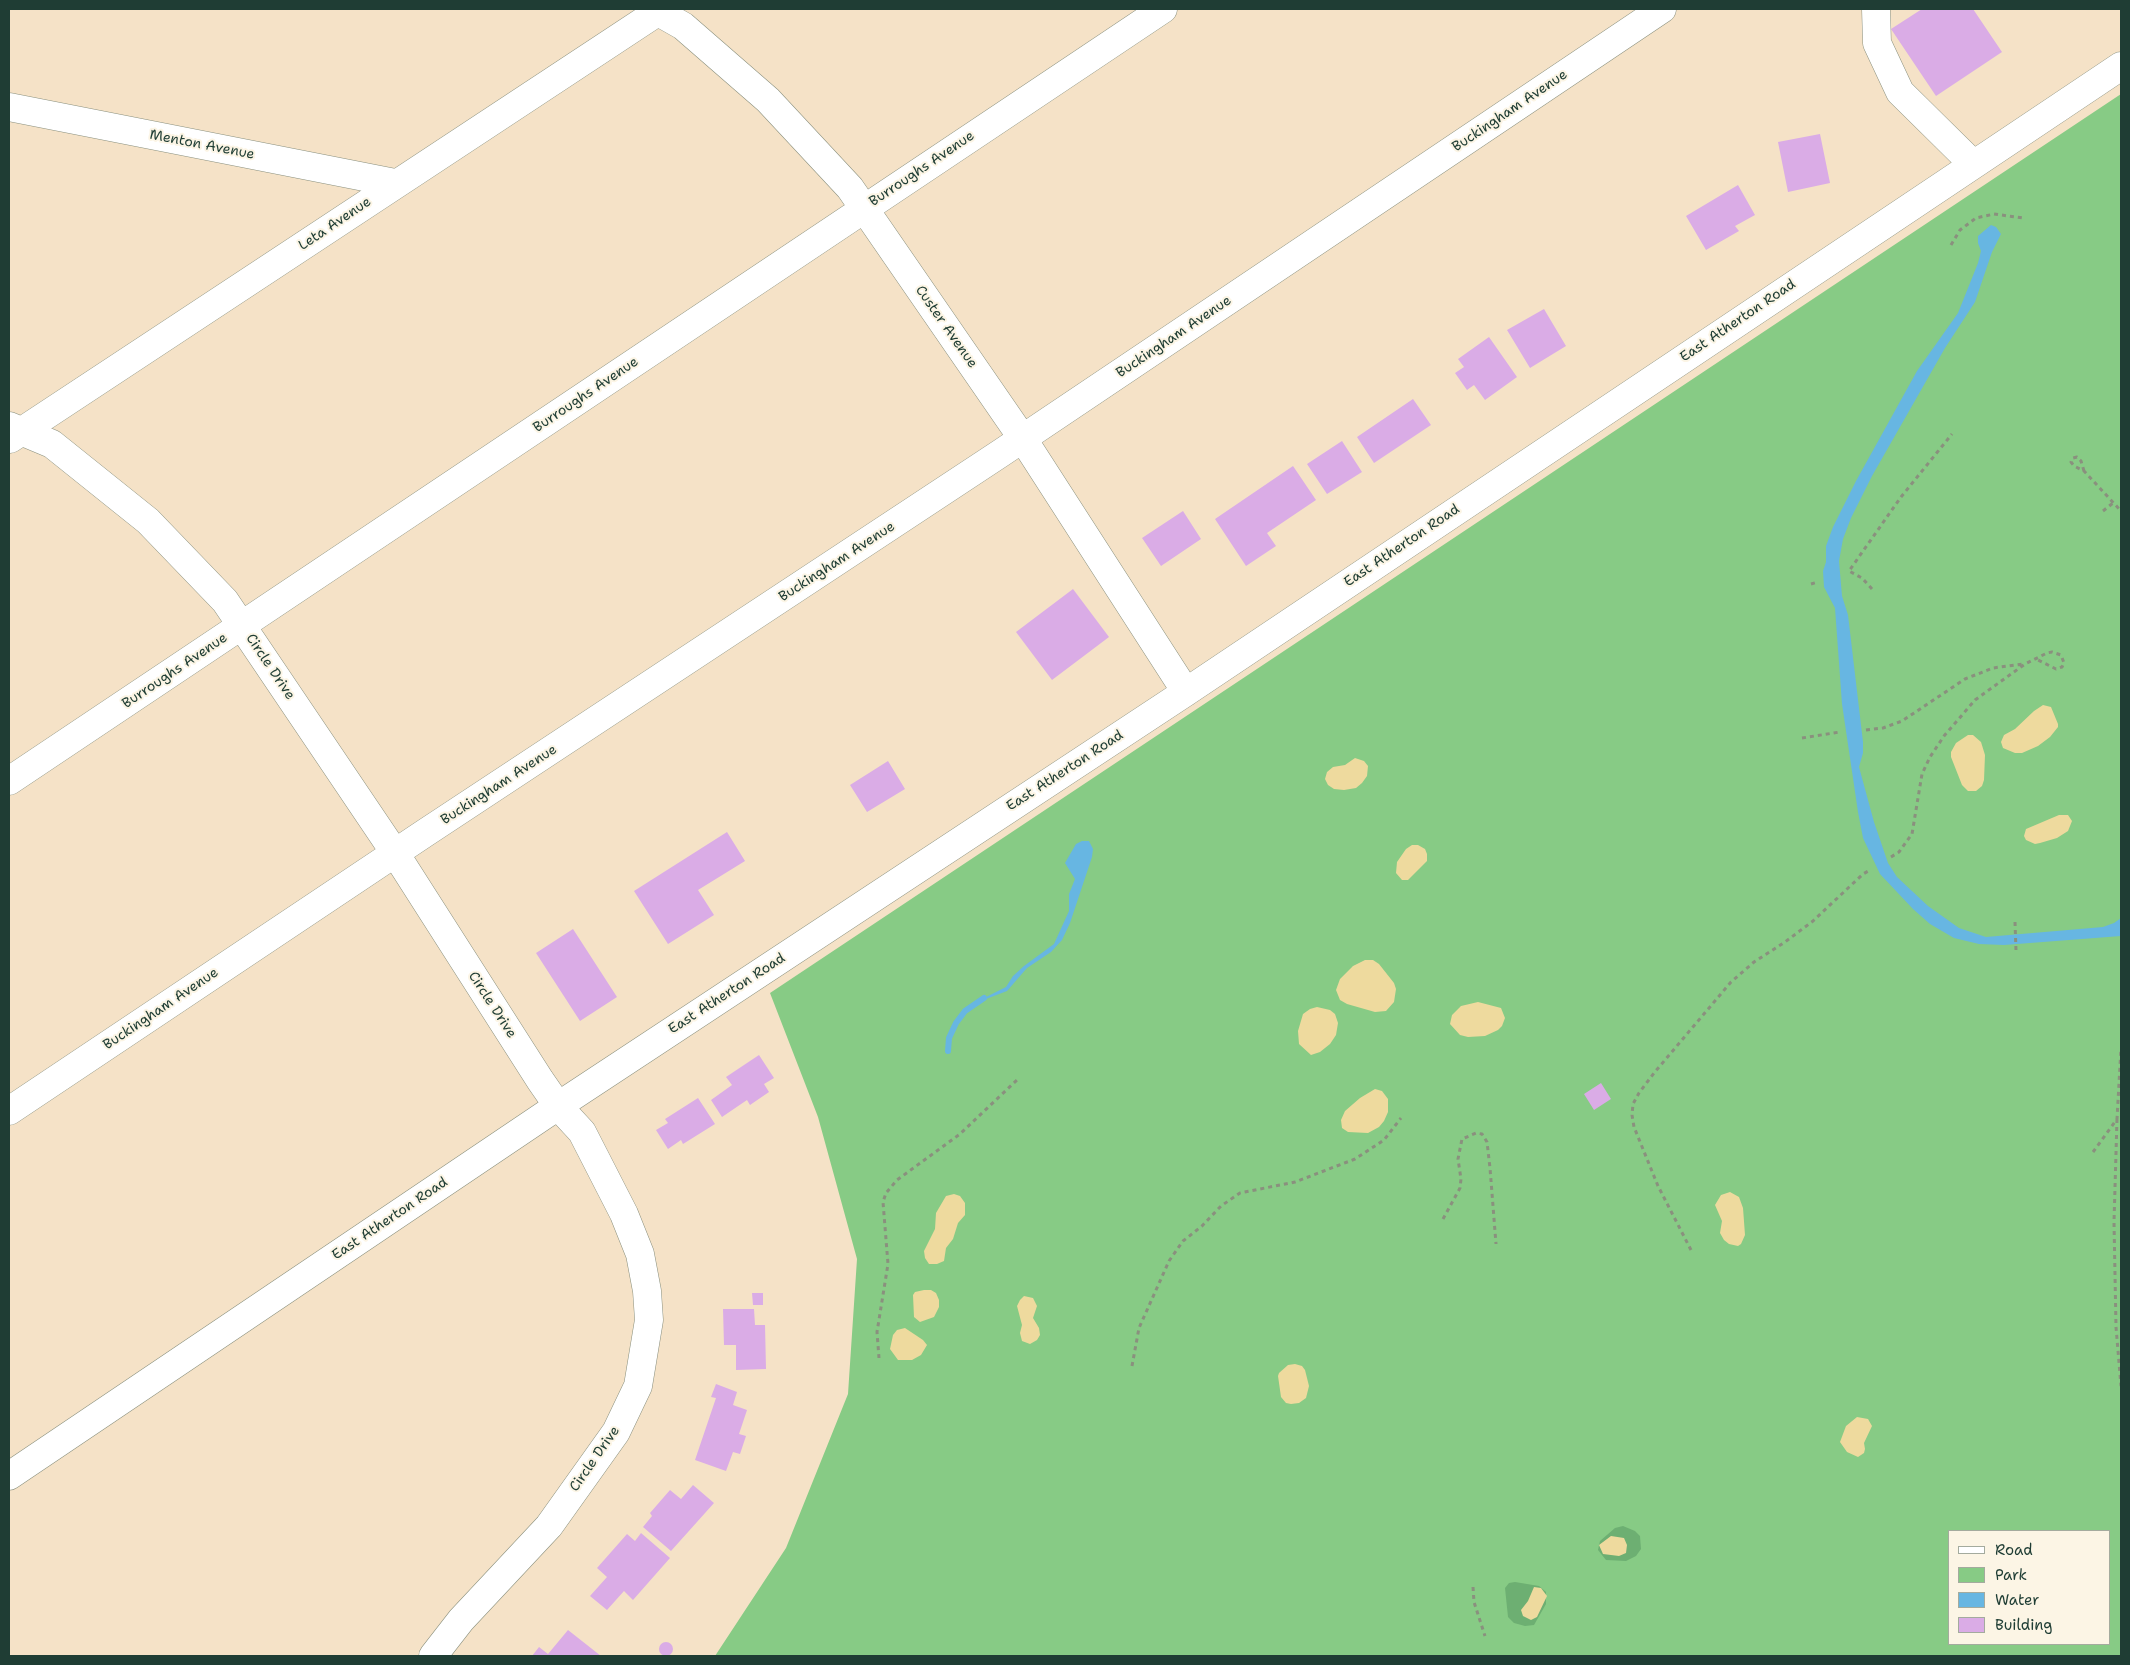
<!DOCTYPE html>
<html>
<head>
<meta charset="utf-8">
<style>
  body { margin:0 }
  #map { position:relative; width:2130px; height:1665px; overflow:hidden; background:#f5e2c7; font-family:"Shantell Sans",sans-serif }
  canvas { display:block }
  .frame { position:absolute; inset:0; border:10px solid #1f3d34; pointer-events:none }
  .legend { position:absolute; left:1948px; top:1530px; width:162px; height:115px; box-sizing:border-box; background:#fcf5e5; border:1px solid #a4ab9e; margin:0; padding:6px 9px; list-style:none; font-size:15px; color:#1f3d34 }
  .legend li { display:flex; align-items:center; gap:10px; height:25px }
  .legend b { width:25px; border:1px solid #a4ab9e }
</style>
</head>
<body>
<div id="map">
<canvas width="2130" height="1665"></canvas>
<div class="frame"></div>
<ul class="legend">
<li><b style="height:6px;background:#fff"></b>Road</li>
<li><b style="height:14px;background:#87cb85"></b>Park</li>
<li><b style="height:14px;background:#67b6e2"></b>Water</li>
<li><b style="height:14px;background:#daace6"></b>Building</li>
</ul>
</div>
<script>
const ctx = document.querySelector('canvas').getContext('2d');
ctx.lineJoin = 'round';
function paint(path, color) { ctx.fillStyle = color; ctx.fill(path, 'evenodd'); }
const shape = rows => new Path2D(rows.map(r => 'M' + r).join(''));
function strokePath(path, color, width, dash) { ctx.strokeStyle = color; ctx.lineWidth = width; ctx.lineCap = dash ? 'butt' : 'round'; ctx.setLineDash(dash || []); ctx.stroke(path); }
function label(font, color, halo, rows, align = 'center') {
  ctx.font = font + ' "Shantell Sans",sans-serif'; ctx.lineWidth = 4; ctx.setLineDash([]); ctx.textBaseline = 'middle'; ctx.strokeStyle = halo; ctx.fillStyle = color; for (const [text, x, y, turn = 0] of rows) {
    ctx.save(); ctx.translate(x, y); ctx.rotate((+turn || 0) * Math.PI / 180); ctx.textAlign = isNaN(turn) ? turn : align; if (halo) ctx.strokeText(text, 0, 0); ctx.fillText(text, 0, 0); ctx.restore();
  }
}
paint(shape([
  [2121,94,2121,1656,715,1656,786,1548,848,1394,857,1259,818,1117,770,993],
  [1949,1531,2109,1531,2109,1644,1949,1644]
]), '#87cb85');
paint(shape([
  [1623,1526,1635,1531,1640,1536,1641,1549,1636,1556,1626,1561,1606,1560,1598,1550,1600,1541,1615,1528],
  [1515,1582,1539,1586,1546,1592,1546,1604,1534,1625,1525,1626,1514,1623,1508,1617,1505,1588,1509,1583]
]), '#6daf72');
paint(shape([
  [2043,705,2051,707,2058,724,2058,727,2050,737,2038,746,2022,753,2015,753,2003,748,2001,742,2004,735,2015,729,2034,711],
  [1968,735,1973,735,1981,742,1985,755,1984,780,1982,786,1976,791,1968,791,1962,785,1951,757,1951,752,1956,743],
  [1355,758,1364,761,1368,766,1367,776,1362,783,1356,788,1344,790,1334,789,1328,785,1325,779,1327,772,1333,767,1345,765],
  [2059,815,2068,815,2072,821,2068,831,2057,838,2040,843,2035,844,2026,840,2024,836,2026,829],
  [1412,845,1418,845,1425,849,1427,854,1427,861,1408,880,1402,880,1396,873,1397,862,1406,849],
  [1365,960,1373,960,1379,964,1394,983,1396,989,1394,1002,1386,1011,1375,1012,1347,1004,1340,1000,1336,990,1340,979,1353,966],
  [1478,1002,1501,1008,1505,1018,1502,1026,1498,1030,1485,1036,1468,1037,1460,1035,1450,1024,1452,1015,1461,1006],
  [1317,1007,1330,1010,1335,1014,1338,1023,1336,1035,1330,1044,1320,1052,1311,1055,1299,1044,1298,1031,1303,1014,1310,1009],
  [1375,1089,1382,1091,1388,1099,1388,1112,1384,1121,1379,1127,1368,1133,1348,1132,1342,1128,1341,1120,1345,1111,1360,1098],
  [1730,1192,1739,1197,1743,1208,1745,1235,1741,1244,1738,1246,1729,1244,1724,1240,1720,1233,1722,1221,1715,1205,1721,1195],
  [954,1194,960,1196,965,1203,965,1215,958,1223,953,1239,946,1248,944,1261,937,1264,929,1264,925,1258,924,1251,935,1229,936,1213,946,1196],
  [924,1290,931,1290,936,1293,939,1300,939,1307,934,1317,920,1322,914,1317,913,1295,915,1292],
  [1024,1296,1033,1298,1037,1306,1033,1318,1039,1328,1040,1335,1037,1340,1030,1344,1022,1341,1020,1333,1022,1325,1017,1306,1020,1300],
  [905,1328,923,1340,927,1345,921,1355,912,1360,898,1360,890,1349,893,1335,897,1330],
  [1295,1364,1302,1366,1305,1370,1309,1386,1306,1398,1299,1403,1291,1404,1286,1403,1281,1397,1278,1376,1279,1373,1288,1365],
  [1857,1417,1868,1419,1872,1426,1864,1443,1865,1449,1864,1453,1858,1457,1847,1452,1840,1442,1846,1426],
  [1611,1536,1624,1538,1627,1545,1626,1553,1619,1556,1603,1554,1599,1545],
  [1534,1587,1541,1588,1547,1596,1537,1617,1531,1620,1523,1616,1521,1610,1528,1601]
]), '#eeda9e');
paint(shape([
  [1991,225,1996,227,2001,234,1992,252,1975,302,1945,348,1872,476,1851,518,1843,539,1839,561,1842,596,1848,615,1863,742,1863,753,1859,767,1874,822,1888,863,1897,877,1928,906,1959,928,1986,937,2103,927,2114,923,2121,918,2121,936,2004,945,1979,944,1954,938,1930,924,1913,909,1880,874,1863,838,1858,812,1842,704,1835,608,1824,587,1823,571,1826,562,1826,546,1833,527,1856,481,1917,371,1958,313,1978,263,1981,251,1978,243,1978,236],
  [1082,841,1089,841,1093,849,1092,857,1070,923,1062,940,1051,952,1027,968,1007,991,986,999,984,998,1006,987,1013,976,1024,966,1054,944,1069,911,1069,894,1075,879,1065,863,1076,844]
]), '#67b6e2');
strokePath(shape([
  [948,1051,949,1038,956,1023,965,1011,984,998]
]), '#67b6e2', 6);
paint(shape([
  [1922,9,1973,9,2002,52,1936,96,1891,29],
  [1820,134,1830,183,1788,192,1778,142],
  [1738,185,1755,215,1735,226,1739,231,1706,250,1686,216],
  [1544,309,1566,346,1530,368,1507,330],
  [1489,337,1517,377,1485,400,1474,385,1467,390,1455,373,1464,367,1458,359],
  [1413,399,1431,425,1374,463,1357,437],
  [1342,441,1362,472,1327,494,1307,464],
  [1293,466,1316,500,1267,533,1276,546,1246,566,1215,519],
  [1183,511,1201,539,1161,566,1142,538],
  [1073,589,1109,637,1052,680,1016,632],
  [888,761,905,789,867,812,850,785],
  [727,832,745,861,698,890,714,915,668,944,634,891],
  [573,929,617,997,580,1021,536,953],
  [759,1055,774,1078,764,1084,769,1092,750,1105,747,1100,722,1117,711,1100,732,1085,726,1077],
  [1601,1083,1611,1099,1594,1110,1584,1094],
  [698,1098,715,1124,683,1144,681,1140,668,1149,656,1130,668,1123,665,1119],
  [752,1293,763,1293,763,1305,753,1305],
  [723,1309,754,1309,755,1325,765,1325,766,1369,736,1370,736,1345,724,1345],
  [716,1384,737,1392,733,1405,747,1410,739,1434,746,1436,740,1454,733,1452,726,1471,695,1460,716,1398,711,1397],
  [693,1485,714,1503,671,1551,643,1527,652,1516,650,1513,670,1490,681,1499],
  [641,1533,670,1558,633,1600,624,1591,607,1610,590,1596,607,1577,597,1568,627,1534,635,1541],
  [568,1630,601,1656,532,1656,539,1647,548,1654],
  '659 1649a7 7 0 1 1 14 0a7 7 0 1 1-14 0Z'
]), '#daace6');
const minor = shape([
  [653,9,683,26,768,100,850,188,1023,439,1186,692],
  [1876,9,1877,43,1900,92,1973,164],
  [9,107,395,183],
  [9,426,52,444,148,521,225,601,395,853,540,1080,558,1106,582,1132,624,1214,640,1254,647,1291,649,1320,638,1386,616,1432,549,1526,461,1620,433,1656],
  [10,439,662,9],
  [9,781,1163,9],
  [9,1111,425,833,1001,453,1662,9],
  [9,1476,558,1106,1186,692,2121,66]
]);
strokePath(minor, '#8a907e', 29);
strokePath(shape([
  [1951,245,1960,230,1976,218,1994,214,2023,218],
  [2084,471,2081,461,2077,457,2073,458,2071,462,2074,466,2084,471,2121,511],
  [2103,511,2113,503],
  [1811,584,1818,582],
  [1872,589,1862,578,1849,571,1901,497,1952,434],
  [1866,730,1883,728,1902,721,1965,679,1993,668,2023,664],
  [1802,738,1840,732],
  [1891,857,1899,852,1912,834,1922,774,1930,757,1944,736,1975,700,2025,664,2047,653,2052,652,2061,655,2064,663,2062,667,2056,669,2036,659],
  [2015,922,2016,951],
  [2117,1119,2114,1222,2116,1327,2121,1386],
  [2093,1152,2117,1119,2121,1048],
  [1443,1219,1460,1188,1461,1179,1458,1159,1462,1139,1476,1133,1482,1134,1487,1142,1490,1168,1496,1244],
  [1691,1250,1658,1186,1634,1127,1632,1115,1633,1104,1639,1093,1654,1073,1731,982,1754,962,1785,942,1813,921,1863,874,1870,870],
  [879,1358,877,1332,888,1264,883,1202,886,1193,897,1180,960,1134,1018,1079],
  [1132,1366,1139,1328,1169,1261,1183,1241,1202,1226,1221,1206,1240,1193,1295,1182,1355,1159,1384,1140,1401,1118],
  [1473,1587,1474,1602,1485,1636]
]), '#8a907e', 3, [4, 4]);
strokePath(minor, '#fff', 28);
label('14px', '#1f3d34', '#fcf5e5', [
  ["Buckingham Avenue",1510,111,-34],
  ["Menton Avenue",202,145,11],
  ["Burroughs Avenue",922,169,-34],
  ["Leta Avenue",335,224,-34],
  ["East Atherton Road",1738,321,-34],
  ["Custer Avenue",946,327,55],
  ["Buckingham Avenue",1174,337,-34],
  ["Burroughs Avenue",586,395,-34],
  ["East Atherton Road",1402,546,-34],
  ["Buckingham Avenue",837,562,-33],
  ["Circle Drive",270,667,56],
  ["Burroughs Avenue",175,671,-34],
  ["East Atherton Road",1065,771,-33],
  ["Buckingham Avenue",499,785,-33],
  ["East Atherton Road",727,994,-33],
  ["Circle Drive",492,1005,57],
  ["Buckingham Avenue",161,1009,-34],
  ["East Atherton Road",390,1219,-34],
  ["Circle Drive",595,1459,-55]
]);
</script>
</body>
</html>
